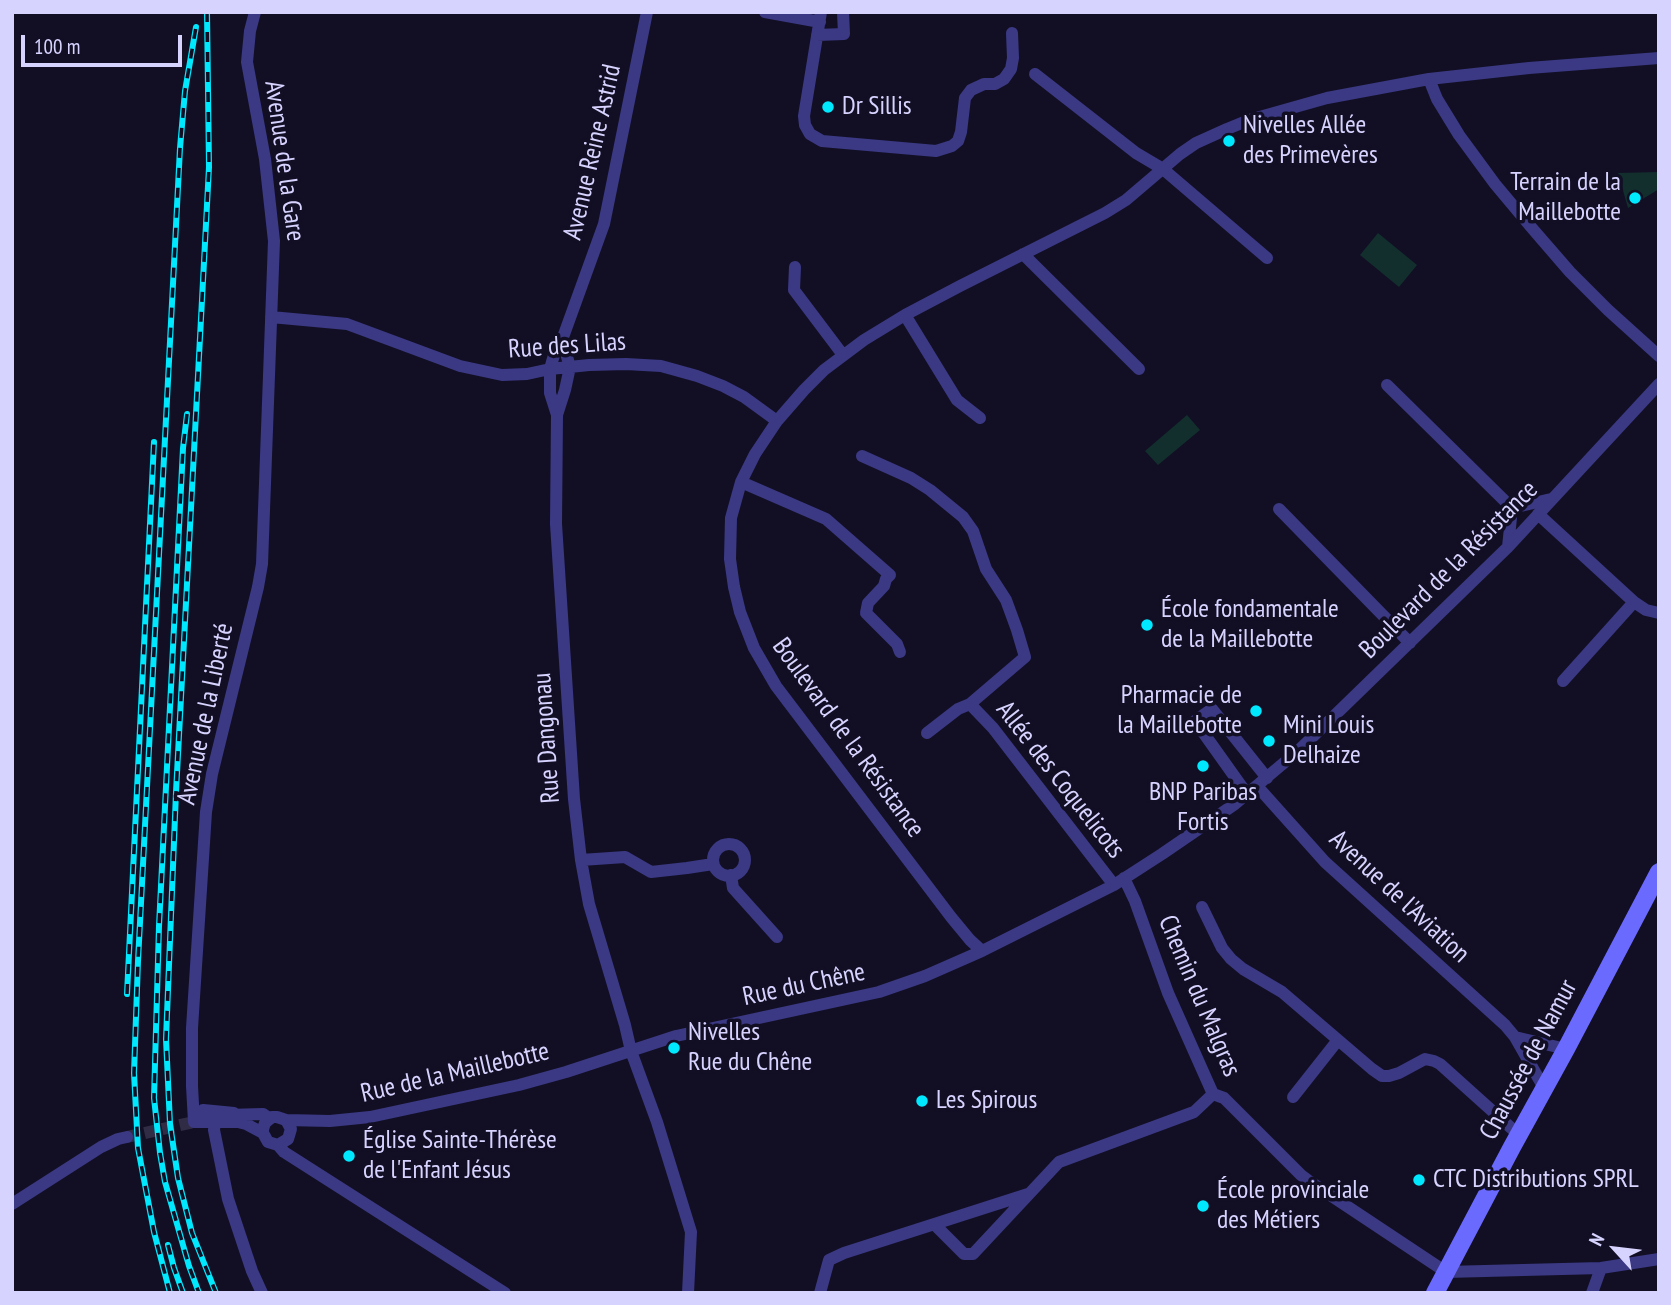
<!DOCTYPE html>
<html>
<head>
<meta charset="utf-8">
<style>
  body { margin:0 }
  #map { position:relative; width:1671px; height:1305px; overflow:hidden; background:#120f25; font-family:"PT Sans Narrow",sans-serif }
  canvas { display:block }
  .frame { position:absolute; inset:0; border:14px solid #d7d3ff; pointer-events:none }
  .north { position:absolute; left:1580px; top:1214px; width:70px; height:70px; -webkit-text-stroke:5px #120f25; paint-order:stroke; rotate:297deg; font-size:19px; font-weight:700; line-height:28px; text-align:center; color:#d7d3ff }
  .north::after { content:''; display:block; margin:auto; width:24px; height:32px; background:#d7d3ff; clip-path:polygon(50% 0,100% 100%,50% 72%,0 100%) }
  .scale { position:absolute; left:21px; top:35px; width:161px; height:32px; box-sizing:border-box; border:4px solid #d7d3ff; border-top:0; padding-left:9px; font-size:21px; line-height:24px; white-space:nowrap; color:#d7d3ff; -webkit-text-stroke:5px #120f25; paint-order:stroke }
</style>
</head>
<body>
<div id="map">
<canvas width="1671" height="1305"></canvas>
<div class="frame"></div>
<div class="north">N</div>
<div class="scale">100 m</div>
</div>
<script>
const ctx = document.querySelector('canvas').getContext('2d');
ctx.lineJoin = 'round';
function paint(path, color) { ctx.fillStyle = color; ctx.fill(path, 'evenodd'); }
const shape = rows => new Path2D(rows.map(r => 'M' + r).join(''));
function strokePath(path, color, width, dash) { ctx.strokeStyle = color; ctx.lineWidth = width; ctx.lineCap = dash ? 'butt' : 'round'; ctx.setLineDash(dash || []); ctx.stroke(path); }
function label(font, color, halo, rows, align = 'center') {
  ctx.font = font + ' "PT Sans Narrow",sans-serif'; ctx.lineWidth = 7; ctx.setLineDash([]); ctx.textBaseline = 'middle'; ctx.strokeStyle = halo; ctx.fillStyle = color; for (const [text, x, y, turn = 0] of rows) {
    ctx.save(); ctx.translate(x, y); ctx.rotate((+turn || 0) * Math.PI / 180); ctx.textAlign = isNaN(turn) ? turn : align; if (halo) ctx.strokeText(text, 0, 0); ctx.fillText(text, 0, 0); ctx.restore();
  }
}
paint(shape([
  [1659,172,1659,189,1628,208,1618,173],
  [1378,233,1417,265,1399,287,1360,255],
  [1187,415,1200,430,1158,465,1145,451]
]), '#122f2d');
strokePath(shape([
  [127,1137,194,1122]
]), '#302c46', 12, [12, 6]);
strokePath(shape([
  [647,12,604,224,562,340,554,355,550,369,550,393,557,415,556,524,574,799,581,860,589,904,625,1025,631,1051,657,1122,691,1232,688,1293],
  [765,12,820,22],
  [821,12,804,116,805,125,810,134,822,141,936,151,952,146,958,141,961,132,965,98,971,90,984,84,995,84,1004,79,1011,69,1013,58,1012,33],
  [817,35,844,34,843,12],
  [1035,74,1136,153,1163,169,1267,258],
  [1429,79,1437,99,1459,135,1495,184,1531,227,1570,272,1608,310,1659,356],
  [1023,254,1139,369],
  [795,267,794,290,843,355],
  [905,315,957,400,980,418],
  [271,317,347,324,460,366,502,375,527,374,550,369,589,365,626,364,661,366,697,376,723,386,744,397,777,421],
  [1387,385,1512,508],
  [557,415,565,390,570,367,562,340],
  [862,456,911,478,930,490,963,517,973,531,986,569,1006,600,1017,630,1025,657,970,704],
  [741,482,826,519,890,575,886,579,884,586,868,603,866,613,897,644,900,652],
  [1279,509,1410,643],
  [1538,514,1634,602,1646,610,1659,613],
  [1508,547,1512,508,1551,499],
  [1563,681,1634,602],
  [927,733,958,709,970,704,993,728,1114,885],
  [1257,786,1325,862,1505,1025,1515,1037,1544,1088],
  [1247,794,1195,721,1212,709,1267,778],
  '713 860a16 16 0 1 1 32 0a16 16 0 1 1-32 0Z',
  [581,860,625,857,651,872,687,868,713,864],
  [731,875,733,888,777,937],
  [1124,878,1135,901,1168,993,1213,1094,1224,1098,1301,1175,1309,1181,1446,1272,1601,1268,1659,1259],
  [1202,907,1222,948,1231,959,1243,969,1282,992,1372,1069,1382,1076,1389,1076,1399,1073,1425,1059,1434,1061,1440,1064,1519,1135],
  [982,951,970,940,951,917,776,686,754,648,740,612,734,587,730,559,731,518,741,482,755,454,777,421,804,390,824,370,864,340,905,315,960,286,1105,213,1126,200,1180,154,1196,143,1227,129,1249,120,1327,98,1429,79,1529,68,1659,58],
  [1515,1037,1566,1049],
  [1293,1097,1338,1040],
  [227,1115,263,1114,270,1119],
  [286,1120,291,1129,288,1139,278,1145,268,1142,263,1133,263,1129,265,1123,272,1117,277,1117,286,1120,330,1121,370,1117,519,1085,566,1072,676,1036,879,992,925,976,982,951,1114,885,1162,854,1235,804,1298,751,1508,547,1659,384],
  [215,1121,214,1130,228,1199,252,1271,262,1293],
  [194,1122,192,1086,192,1028,206,812,212,774,258,587,262,564,274,241,265,159,247,62,250,31,255,12],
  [194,1122,238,1122,246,1124,263,1133],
  [194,1122,203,1110,234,1113],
  [278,1145,284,1152,505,1293],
  [12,1204,101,1147,118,1139,127,1137],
  [935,1225,964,1254,973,1254,1059,1162,1194,1112,1213,1094],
  [820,1293,829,1260,844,1253,1028,1194],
  [1592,1293,1601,1268]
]), '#3b3984', 12);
strokePath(shape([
  [1435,1293,1512,1147,1566,1049,1659,872]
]), '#6b6aff', 18);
const rail = shape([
  [207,12,209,167,176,792,166,1039,170,1124,178,1178,192,1233,216,1293],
  [187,414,183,448,159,926,154,1098,160,1153,165,1182,189,1266,199,1293],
  [127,994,154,442],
  [168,1245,174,1268,183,1293],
  [170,1293,154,1232,138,1148,134,1073,138,961,180,148,185,91,196,27]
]);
strokePath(rail, '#00e8fe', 6);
strokePath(rail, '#120f25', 3.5, [10]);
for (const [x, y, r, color] of [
  [828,107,7,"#00e8fe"],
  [1229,141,7,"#00e8fe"],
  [1635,198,7,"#00e8fe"],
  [1147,625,7,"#00e8fe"],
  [1256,711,7,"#00e8fe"],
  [1269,741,7,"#00e8fe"],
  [1203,766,7,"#00e8fe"],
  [674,1048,7,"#00e8fe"],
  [922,1101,7,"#00e8fe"],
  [349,1156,7,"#00e8fe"],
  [1419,1180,7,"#00e8fe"],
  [1203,1206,7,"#00e8fe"]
]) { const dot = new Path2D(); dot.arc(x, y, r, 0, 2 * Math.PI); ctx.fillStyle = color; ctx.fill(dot); strokePath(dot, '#120f25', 2.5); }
label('26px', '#d7d3ff', '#120f25', [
  ["Dr Sillis",842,107],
  ["Nivelles Allée",1243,126],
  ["des Primevères",1243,156],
  ["Terrain de la",1621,183,"right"],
  ["Maillebotte",1621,213,"right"],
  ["École fondamentale",1161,610],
  ["de la Maillebotte",1161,640],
  ["Pharmacie de",1242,696,"right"],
  ["la Maillebotte",1242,726,"right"],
  ["Mini Louis",1283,726],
  ["Delhaize",1283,756],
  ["BNP Paribas",1203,793,"center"],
  ["Fortis",1203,823,"center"],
  ["Nivelles",688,1033],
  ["Rue du Chêne",688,1063],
  ["Les Spirous",936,1101],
  ["Église Sainte-Thérèse",363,1141],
  ["de l'Enfant Jésus",363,1171],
  ["CTC Distributions SPRL",1433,1180],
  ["École provinciale",1217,1191],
  ["des Métiers",1217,1221]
], 'left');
label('26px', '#d7d3ff', '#120f25', [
  ["Avenue Reine Astrid",593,152,-77],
  ["Avenue de la Gare",284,161,82],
  ["Rue des Lilas",567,346,-4],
  ["Boulevard de la Résistance",1449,570,-45],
  ["Avenue de la Liberté",206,714,-78],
  ["Rue Dangonau",547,738,-94],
  ["Boulevard de la Résistance",848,738,54],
  ["Allée des Coquelicots",1060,780,52],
  ["Avenue de l'Aviation",1399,897,43],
  ["Rue du Chêne",804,985,-12],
  ["Chemin du Malgras",1199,996,67],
  ["Chaussée de Namur",1529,1060,-62],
  ["Rue de la Maillebotte",455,1073,-13]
]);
</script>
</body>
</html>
